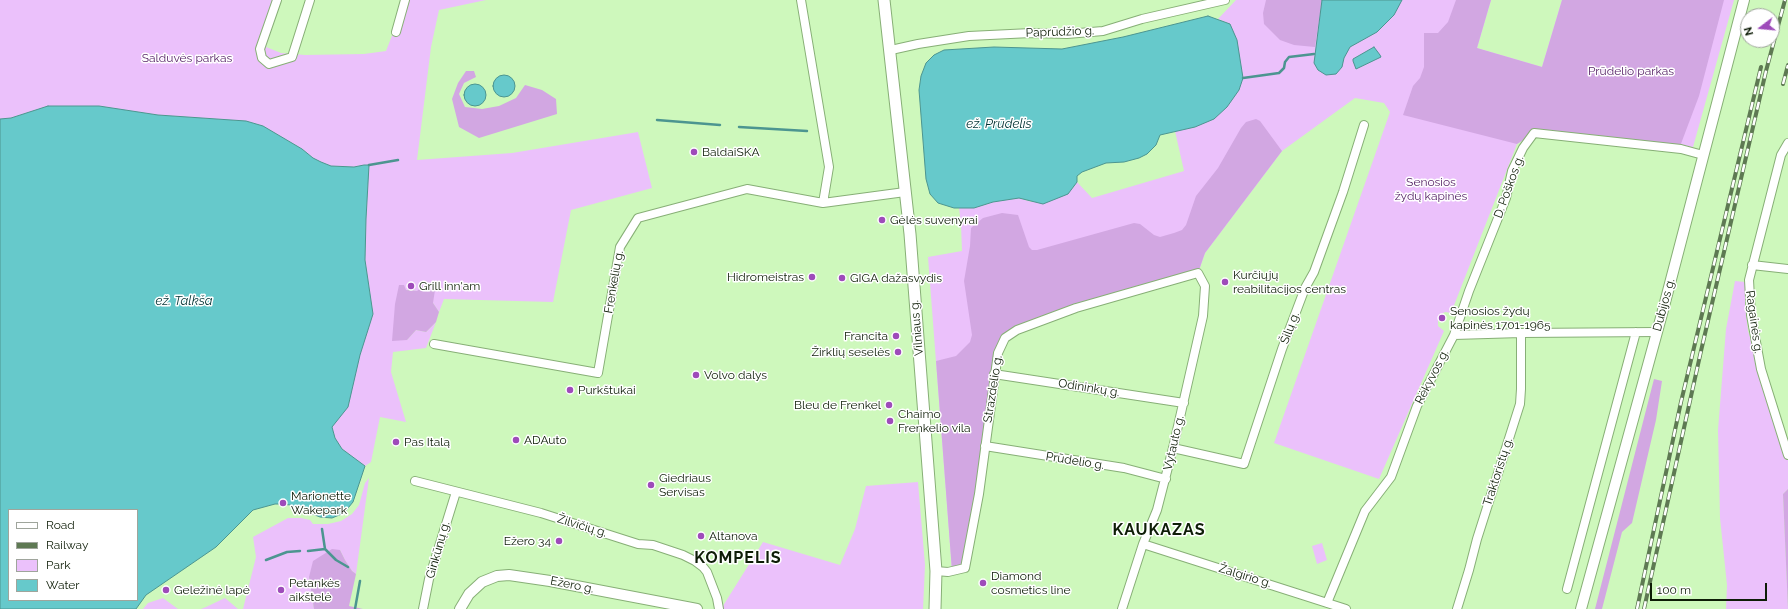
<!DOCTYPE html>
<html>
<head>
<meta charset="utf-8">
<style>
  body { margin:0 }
  #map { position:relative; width:1788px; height:609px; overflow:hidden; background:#cef8bc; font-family:Raleway,sans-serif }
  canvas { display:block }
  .legend { position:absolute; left:8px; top:509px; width:130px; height:92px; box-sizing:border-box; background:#fff; border:1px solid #9fa59c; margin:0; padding:5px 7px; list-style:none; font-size:12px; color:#0e1d07 }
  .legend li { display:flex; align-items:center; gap:8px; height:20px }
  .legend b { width:20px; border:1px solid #9fa59c }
  .north { position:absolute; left:1740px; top:8px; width:40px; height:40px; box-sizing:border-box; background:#fff; border:1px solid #9fa59c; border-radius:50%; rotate:254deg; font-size:11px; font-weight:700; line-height:16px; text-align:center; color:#0e1d07 }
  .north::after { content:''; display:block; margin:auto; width:14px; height:18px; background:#9e4bba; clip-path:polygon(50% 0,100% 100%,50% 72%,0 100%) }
  .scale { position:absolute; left:1650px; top:583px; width:117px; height:18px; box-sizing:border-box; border:2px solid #0e1d07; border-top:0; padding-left:5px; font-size:12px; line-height:14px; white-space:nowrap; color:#0e1d07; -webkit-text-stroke:3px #fff; paint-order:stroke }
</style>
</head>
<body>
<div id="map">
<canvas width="1788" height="609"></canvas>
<ul class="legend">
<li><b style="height:5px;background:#fff"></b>Road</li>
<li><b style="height:5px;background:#5e7953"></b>Railway</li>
<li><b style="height:11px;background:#ebc1fb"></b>Park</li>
<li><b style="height:11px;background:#66c9cb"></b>Water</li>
</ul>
<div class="north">N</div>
<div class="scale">100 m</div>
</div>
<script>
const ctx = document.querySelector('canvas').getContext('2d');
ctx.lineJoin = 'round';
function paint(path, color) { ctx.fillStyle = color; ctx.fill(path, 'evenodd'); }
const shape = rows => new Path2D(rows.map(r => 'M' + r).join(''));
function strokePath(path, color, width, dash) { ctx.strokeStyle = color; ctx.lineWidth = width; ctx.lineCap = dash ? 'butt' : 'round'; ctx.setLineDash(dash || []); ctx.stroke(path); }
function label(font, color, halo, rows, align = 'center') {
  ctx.font = font + ' Raleway,sans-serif'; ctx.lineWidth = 3; ctx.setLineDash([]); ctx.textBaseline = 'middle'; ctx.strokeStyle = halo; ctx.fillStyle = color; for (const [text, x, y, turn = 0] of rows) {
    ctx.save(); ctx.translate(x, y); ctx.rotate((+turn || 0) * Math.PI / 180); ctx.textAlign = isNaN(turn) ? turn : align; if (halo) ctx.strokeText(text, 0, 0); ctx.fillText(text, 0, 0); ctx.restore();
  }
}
paint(shape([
  [0,0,281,0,266,47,281,53,305,55,364,54,386,51,406,0,486,0,439,10,431,47,417,160,512,153,638,132,652,188,571,210,553,302,444,299,439,312,433,303,417,291,406,290,407,340,416,330,426,332,436,322,426,348,393,352,391,372,406,422,380,417,371,462,365,466,342,449,335,438,332,427,336,421,373,314,365,260,366,219,369,165,364,165,354,167,331,166,321,162,313,158,302,149,263,126,246,121,158,115,99,106,48,106,11,118,0,119],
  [1236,0,1491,0,1477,48,1542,67,1562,0,1734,0,1693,147,1534,133,1517,144,1451,313,1445,312,1440,315,1438,321,1438,326,1444,331,1379,479,1274,443,1390,112,1384,103,1355,98,1282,151,1205,253,1198,273,1135,290,1005,338,952,571,928,257,962,251,961,225,959,207,974,208,993,202,1019,198,1032,202,1073,188,1077,182,1092,198,1184,171,1175,131,1195,127,1230,24,1218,19],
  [1735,281,1745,282,1745,304,1748,331,1788,455,1788,489,1783,494,1788,609,1726,609,1727,585,1720,518,1718,430,1726,329],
  [369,478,356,574,352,571,345,560,340,550,309,577,314,609,243,609,256,557,253,537,288,518,301,518,310,520,313,524,328,524,341,521,352,514,359,505,365,483],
  [918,482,925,565,923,609,721,609,763,542,840,565,855,529,866,486],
  [1322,543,1327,560,1317,564,1312,546],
  [163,598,178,609,143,609,148,603],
  [225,598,238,609,201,609,206,607]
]), '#ebc1fb');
paint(shape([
  [1266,0,1322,0,1315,47,1294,45,1280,40,1264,24,1263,13],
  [1456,0,1491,0,1477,48,1542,67,1562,0,1724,0,1699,96,1679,149,1534,133,1517,144,1403,115,1413,86,1420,78,1424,67,1424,33,1438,33,1448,22],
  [466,71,474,71,476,77,464,83,459,94,465,107,482,109,499,106,516,98,525,85,542,90,556,99,557,114,479,138,459,127,452,99,458,83],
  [1256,119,1260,121,1282,151,1205,253,1198,273,1017,330,998,353,965,568,952,571,936,361,956,356,970,342,972,335,964,281,970,246,971,228,983,218,1002,213,1018,215,1029,247,1032,250,1037,250,1134,223,1140,224,1154,235,1160,237,1174,233,1182,230,1186,225,1196,196,1218,168,1241,128,1246,122],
  [399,285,404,285,406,290,417,291,423,286,435,290,433,303,439,312,436,322,426,332,416,330,407,340,392,341,395,304],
  [1654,379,1662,381,1656,420,1632,523,1622,532,1602,609,1595,609],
  [1788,489,1788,609,1783,494],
  [332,549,340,550,345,560,352,571,356,574,349,606,363,609,314,609,309,577,313,561]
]), '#d2a7e2');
const water = shape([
  [1322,0,1402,0,1394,15,1377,32,1350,47,1344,58,1342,67,1336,74,1326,75,1318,70,1314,63,1322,0],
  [1208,16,1230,24,1237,40,1243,78,1239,90,1227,107,1214,119,1195,127,1160,135,1156,145,1147,154,1139,158,1124,162,1106,163,1082,172,1077,176,1077,182,1068,194,1043,204,1019,198,993,202,974,208,954,208,938,203,930,194,926,179,919,90,921,76,926,63,934,55,944,50,994,47,1062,49,1123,37,1208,16],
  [1374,47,1380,55,1381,57,1356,69,1353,61,1353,59,1374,47],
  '493 86a11 11 0 1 1 22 0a11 11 0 1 1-22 0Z',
  '464 95a11 11 0 1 1 22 0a11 11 0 1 1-22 0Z',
  [48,106,99,106,158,115,246,121,263,126,302,149,313,158,321,162,331,166,354,167,364,165,369,165,366,219,365,260,373,314,360,355,348,407,332,427,335,438,342,449,365,466,353,502,344,513,332,518,320,517,290,505,282,504,275,504,253,510,216,547,146,595,136,609,0,609,0,119,11,118,48,106],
  [9,510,137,510,137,600,9,600,9,510]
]);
paint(water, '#66c9cb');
strokePath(water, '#4c9590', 1);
strokePath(shape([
  [1243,78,1279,73,1284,68,1285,62,1289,57,1314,54],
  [657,120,720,125],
  [739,127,807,131],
  [369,165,398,160],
  [322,529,325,549,336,560,348,567],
  [308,551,325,549],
  [266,560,287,552,300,551],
  [355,609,360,581]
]), '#4c9590', 2.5);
const minor = shape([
  [277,0,260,49,262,58,269,64,292,57,310,0],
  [801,0,829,167,823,203],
  [396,32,405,0],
  [891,50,918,44,969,36,1031,33,1067,34,1103,31,1142,19,1225,0],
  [1788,143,1781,155,1749,280,1751,315,1761,369,1788,455],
  [1752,265,1788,269],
  [1454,335,1469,291,1506,198,1512,171,1523,148,1534,133,1681,149,1703,155],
  [434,344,598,373,620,247,638,218,747,189,823,203,905,192],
  [994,374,1184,403],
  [985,446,1124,468,1166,479],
  [1173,448,1244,464,1282,349,1305,288,1314,272,1343,192,1364,125],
  [415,481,541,513,638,544,653,545,683,555,695,561,703,567,707,572,717,598,719,609],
  [1143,544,1346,609],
  [936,571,948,572,965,568,979,494,998,353,1005,338,1017,330,1076,308,1198,273,1205,286,1203,316,1173,448,1157,510,1143,544,1122,609],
  [1567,589,1636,332],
  [1327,603,1365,511,1391,477,1417,406,1454,335,1521,333,1657,332],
  [423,609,429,579,456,492],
  [1457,609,1469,570,1477,539,1520,404,1521,389,1521,333]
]);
const major = shape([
  [460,609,469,594,482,582,497,576,509,575,550,581,697,609],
  [1581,609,1662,314,1744,0]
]);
const highway = shape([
  [884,0,910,234,936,571,935,609]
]);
strokePath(minor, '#87af76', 10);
strokePath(major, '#87af76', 12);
strokePath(highway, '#87af76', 13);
strokePath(minor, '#fff', 8);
strokePath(major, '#fff', 10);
strokePath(highway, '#fff', 11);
const rail = shape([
  [1783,84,1788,65],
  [1637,609,1681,402,1761,67],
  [1644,609,1701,351,1766,71,1785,0]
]);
strokePath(rail, '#5e7953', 4);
strokePath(rail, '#fff', 2.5, [8]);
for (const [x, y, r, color] of [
  [694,152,4,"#9e4bba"],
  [882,220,4,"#9e4bba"],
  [812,277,4,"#9e4bba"],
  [842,278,4,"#9e4bba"],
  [1225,282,4,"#9e4bba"],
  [411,286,4,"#9e4bba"],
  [1442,318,4,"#9e4bba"],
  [896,336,4,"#9e4bba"],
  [898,352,4,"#9e4bba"],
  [696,375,4,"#9e4bba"],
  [570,390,4,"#9e4bba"],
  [889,405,4,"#9e4bba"],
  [890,421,4,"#9e4bba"],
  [516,440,4,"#9e4bba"],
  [396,442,4,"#9e4bba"],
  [651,485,4,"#9e4bba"],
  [283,503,4,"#9e4bba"],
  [701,536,4,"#9e4bba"],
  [559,541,4,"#9e4bba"],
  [983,583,4,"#9e4bba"],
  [166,590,4,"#9e4bba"],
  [281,590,4,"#9e4bba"]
]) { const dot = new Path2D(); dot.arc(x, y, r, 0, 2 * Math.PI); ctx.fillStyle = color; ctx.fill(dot); strokePath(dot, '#fff', 1.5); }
label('12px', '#0e1d07', '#fff', [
  ["Paprūdžio g.",1060,32,-2],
  ["D. Poškos g.",1509,187,-70],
  ["Frenkelių g.",614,282,-80],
  ["Dubijos g.",1664,305,-75],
  ["Ragainės g.",1754,322,82],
  ["Vilniaus g.",917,328,-95],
  ["Šilų g.",1290,328,-69],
  ["Rėkyvos g.",1432,377,-63],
  ["Odininkų g.",1089,388,9],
  ["Strazdelio g.",993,389,-81],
  ["Vytauto g.",1174,443,-77],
  ["Prūdelio g.",1075,461,9],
  ["Traktoristų g.",1498,472,-72],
  ["Žilvičių g.",582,526,17],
  ["Ginkūnų g.",438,550,-74],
  ["Žalgirio g.",1245,576,17],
  ["Ežero g.",572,585,11]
]);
label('12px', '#531f64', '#fff', [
  ["Salduvės parkas",187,58],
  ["Prūdelio parkas",1631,71],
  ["Senosios",1431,182],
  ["žydų kapinės",1431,196]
]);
label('12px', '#0e1d07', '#fff', [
  ["BaldaiSKA",702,152],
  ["Gėlės suvenyrai",890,220],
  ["Kurčiųjų",1233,275],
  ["reabilitacijos centras",1233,289],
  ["Hidromeistras",804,277,"right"],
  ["GIGA dažasvydis",850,278],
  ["Grill inn'am",419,286],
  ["Senosios žydų",1450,311],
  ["kapinės 1701-1965",1450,325],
  ["Francita",888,336,"right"],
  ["Žirklių seselės",890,352,"right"],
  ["Volvo dalys",704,375],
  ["Purkštukai",578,390],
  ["Bleu de Frenkel",881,405,"right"],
  ["Chaimo",898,414],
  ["Frenkelio vila",898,428],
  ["ADAuto",524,440],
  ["Pas Italą",404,442],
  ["Giedriaus",659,478],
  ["Servisas",659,492],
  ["Marionette",291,496],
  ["Wakepark",291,510],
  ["Altanova",709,536],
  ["Ežero 34",551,541,"right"],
  ["Diamond",991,576],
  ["cosmetics line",991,590],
  ["Petankės",289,583],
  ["aikštelė",289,597],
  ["Geležinė lapė",174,590]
], 'left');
label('italic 13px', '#003233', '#fff', [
  ["ež. Prūdelis",999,124],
  ["ež. Talkša",184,301]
]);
ctx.letterSpacing = '1px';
label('bold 16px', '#0e1d07', '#fff', [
  ["KAUKAZAS",1159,530],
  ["KOMPELIS",738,558]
]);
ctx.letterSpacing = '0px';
</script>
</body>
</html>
